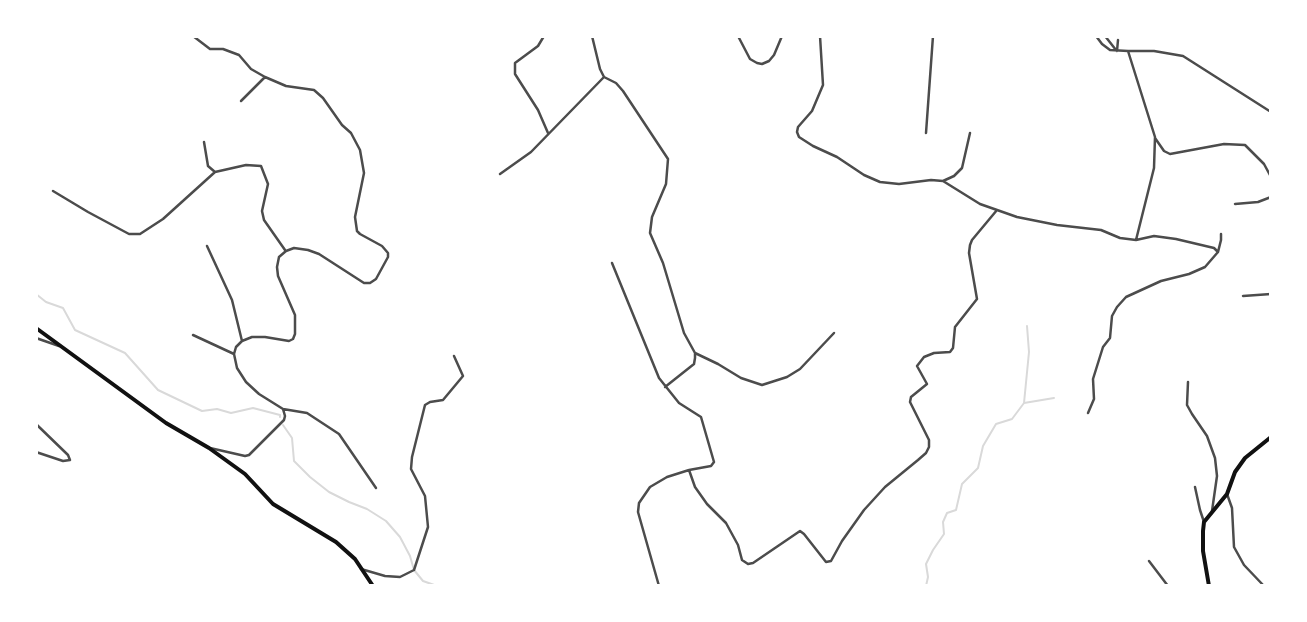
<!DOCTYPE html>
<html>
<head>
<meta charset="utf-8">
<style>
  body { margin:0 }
  #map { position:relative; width:1307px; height:622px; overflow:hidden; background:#fff; font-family:Raleway,sans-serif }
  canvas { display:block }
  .frame { position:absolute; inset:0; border:38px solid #fff; pointer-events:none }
</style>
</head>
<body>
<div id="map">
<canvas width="1307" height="622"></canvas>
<div class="frame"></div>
</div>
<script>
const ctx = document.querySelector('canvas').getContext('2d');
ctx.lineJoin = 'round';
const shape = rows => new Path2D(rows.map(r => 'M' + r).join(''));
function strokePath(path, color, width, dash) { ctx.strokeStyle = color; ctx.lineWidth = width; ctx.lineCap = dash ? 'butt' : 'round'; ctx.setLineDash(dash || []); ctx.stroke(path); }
strokePath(shape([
  [36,294,46,302,63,308,75,330,125,353,158,390,202,411,217,409,231,413,253,408,280,415,280,417],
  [1024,403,1029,352,1027,326],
  [283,425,292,438,294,461,310,477,329,492,349,502,367,509,386,521,400,537,410,556,414,570,423,581,437,586],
  [926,586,928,577,926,564,933,550,944,534,943,522,947,513,956,510,962,484,978,468,983,446,996,424,1012,419,1024,403,1054,398]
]), '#d9d9d9', 2);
strokePath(shape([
  [193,36,210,49,223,49,239,55,251,69,265,77,286,86,314,90,323,98,342,125,351,133,360,150,364,173,355,217,357,231,360,234,382,246,388,253,388,257,376,279,370,283,364,283,319,254,308,250,294,248,286,251,279,257,277,267,278,276,295,315,295,334,293,339,289,341,265,337,252,337,242,341,236,347,234,354,237,368,246,382,259,394,283,409,285,416,284,420,249,455,245,456,210,448],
  [544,36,538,46,515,63,515,74,538,110,548,133],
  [592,36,600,69,604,77,616,83,623,91,668,159,666,184,652,217,650,233,663,263,684,333,695,353,695,358,694,364,665,387],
  [738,36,750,59,757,63,762,64,769,61,774,55,782,36],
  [820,36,823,85,812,111,798,127,797,132,799,137,813,146,837,157,864,175,880,182,899,184,931,180,943,181,954,176,962,168,970,133],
  [1096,36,1102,44,1110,50,1128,51,1154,51,1183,56,1271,112],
  [1105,36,1116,50],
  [1117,51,1118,40],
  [241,101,265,77],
  [926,133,933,36],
  [1155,138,1164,151,1170,154,1224,144,1245,145,1264,164,1271,177],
  [204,142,208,166,215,172,246,165,261,166,268,184,262,211,264,220,285,250],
  [500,174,531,152,604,77],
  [943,181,980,204,1017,217,1057,225,1101,230,1120,238,1136,240,1154,168,1155,137,1128,51],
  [53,191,88,212,129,234,140,234,163,219,215,172],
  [1235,204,1258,202,1271,197],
  [1136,240,1154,236,1176,239,1214,248,1218,252],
  [207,246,232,300,242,341],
  [612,263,659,378,679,403,701,417,714,462,711,466,689,470,667,477,650,487,639,503,638,512,659,586],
  [1243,296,1271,294],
  [193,335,234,354],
  [36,338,59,346],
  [695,353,718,364,741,378,762,385,787,377,800,369,834,333],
  [1188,382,1187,405,1192,414,1207,436,1215,458,1217,476,1212,511],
  [283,409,307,413,339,434,376,488],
  [1088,413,1094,399,1093,379,1103,347,1110,338,1112,316,1117,307,1126,297,1161,281,1189,274,1205,267,1218,252,1221,240,1221,234],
  [36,424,68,455,70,460,63,461,36,452],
  [689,470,695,487,707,504,726,523,738,545,742,560,748,564,753,563,800,531,804,534,826,562,831,561,842,541,864,510,885,487,918,460,926,453,929,447,929,440,910,402,911,397,927,384,917,366,924,357,934,353,950,352,953,348,955,327,977,299,969,253,970,245,972,240,997,210],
  [1195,487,1200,510,1204,522],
  [1227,494,1232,508,1234,547,1244,565,1264,586],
  [1149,561,1168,586],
  [361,569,385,576,400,577,414,570,428,527,425,496,411,469,412,457,425,405,430,402,443,400,463,376,454,356]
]), '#4c4c4c', 2.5);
strokePath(shape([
  [36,328,166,423,209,448,245,474,273,504,336,542,355,559,373,586],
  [1209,586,1203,551,1203,531,1204,522,1227,494,1235,472,1245,458,1271,437]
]), '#111', 4);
</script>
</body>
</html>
